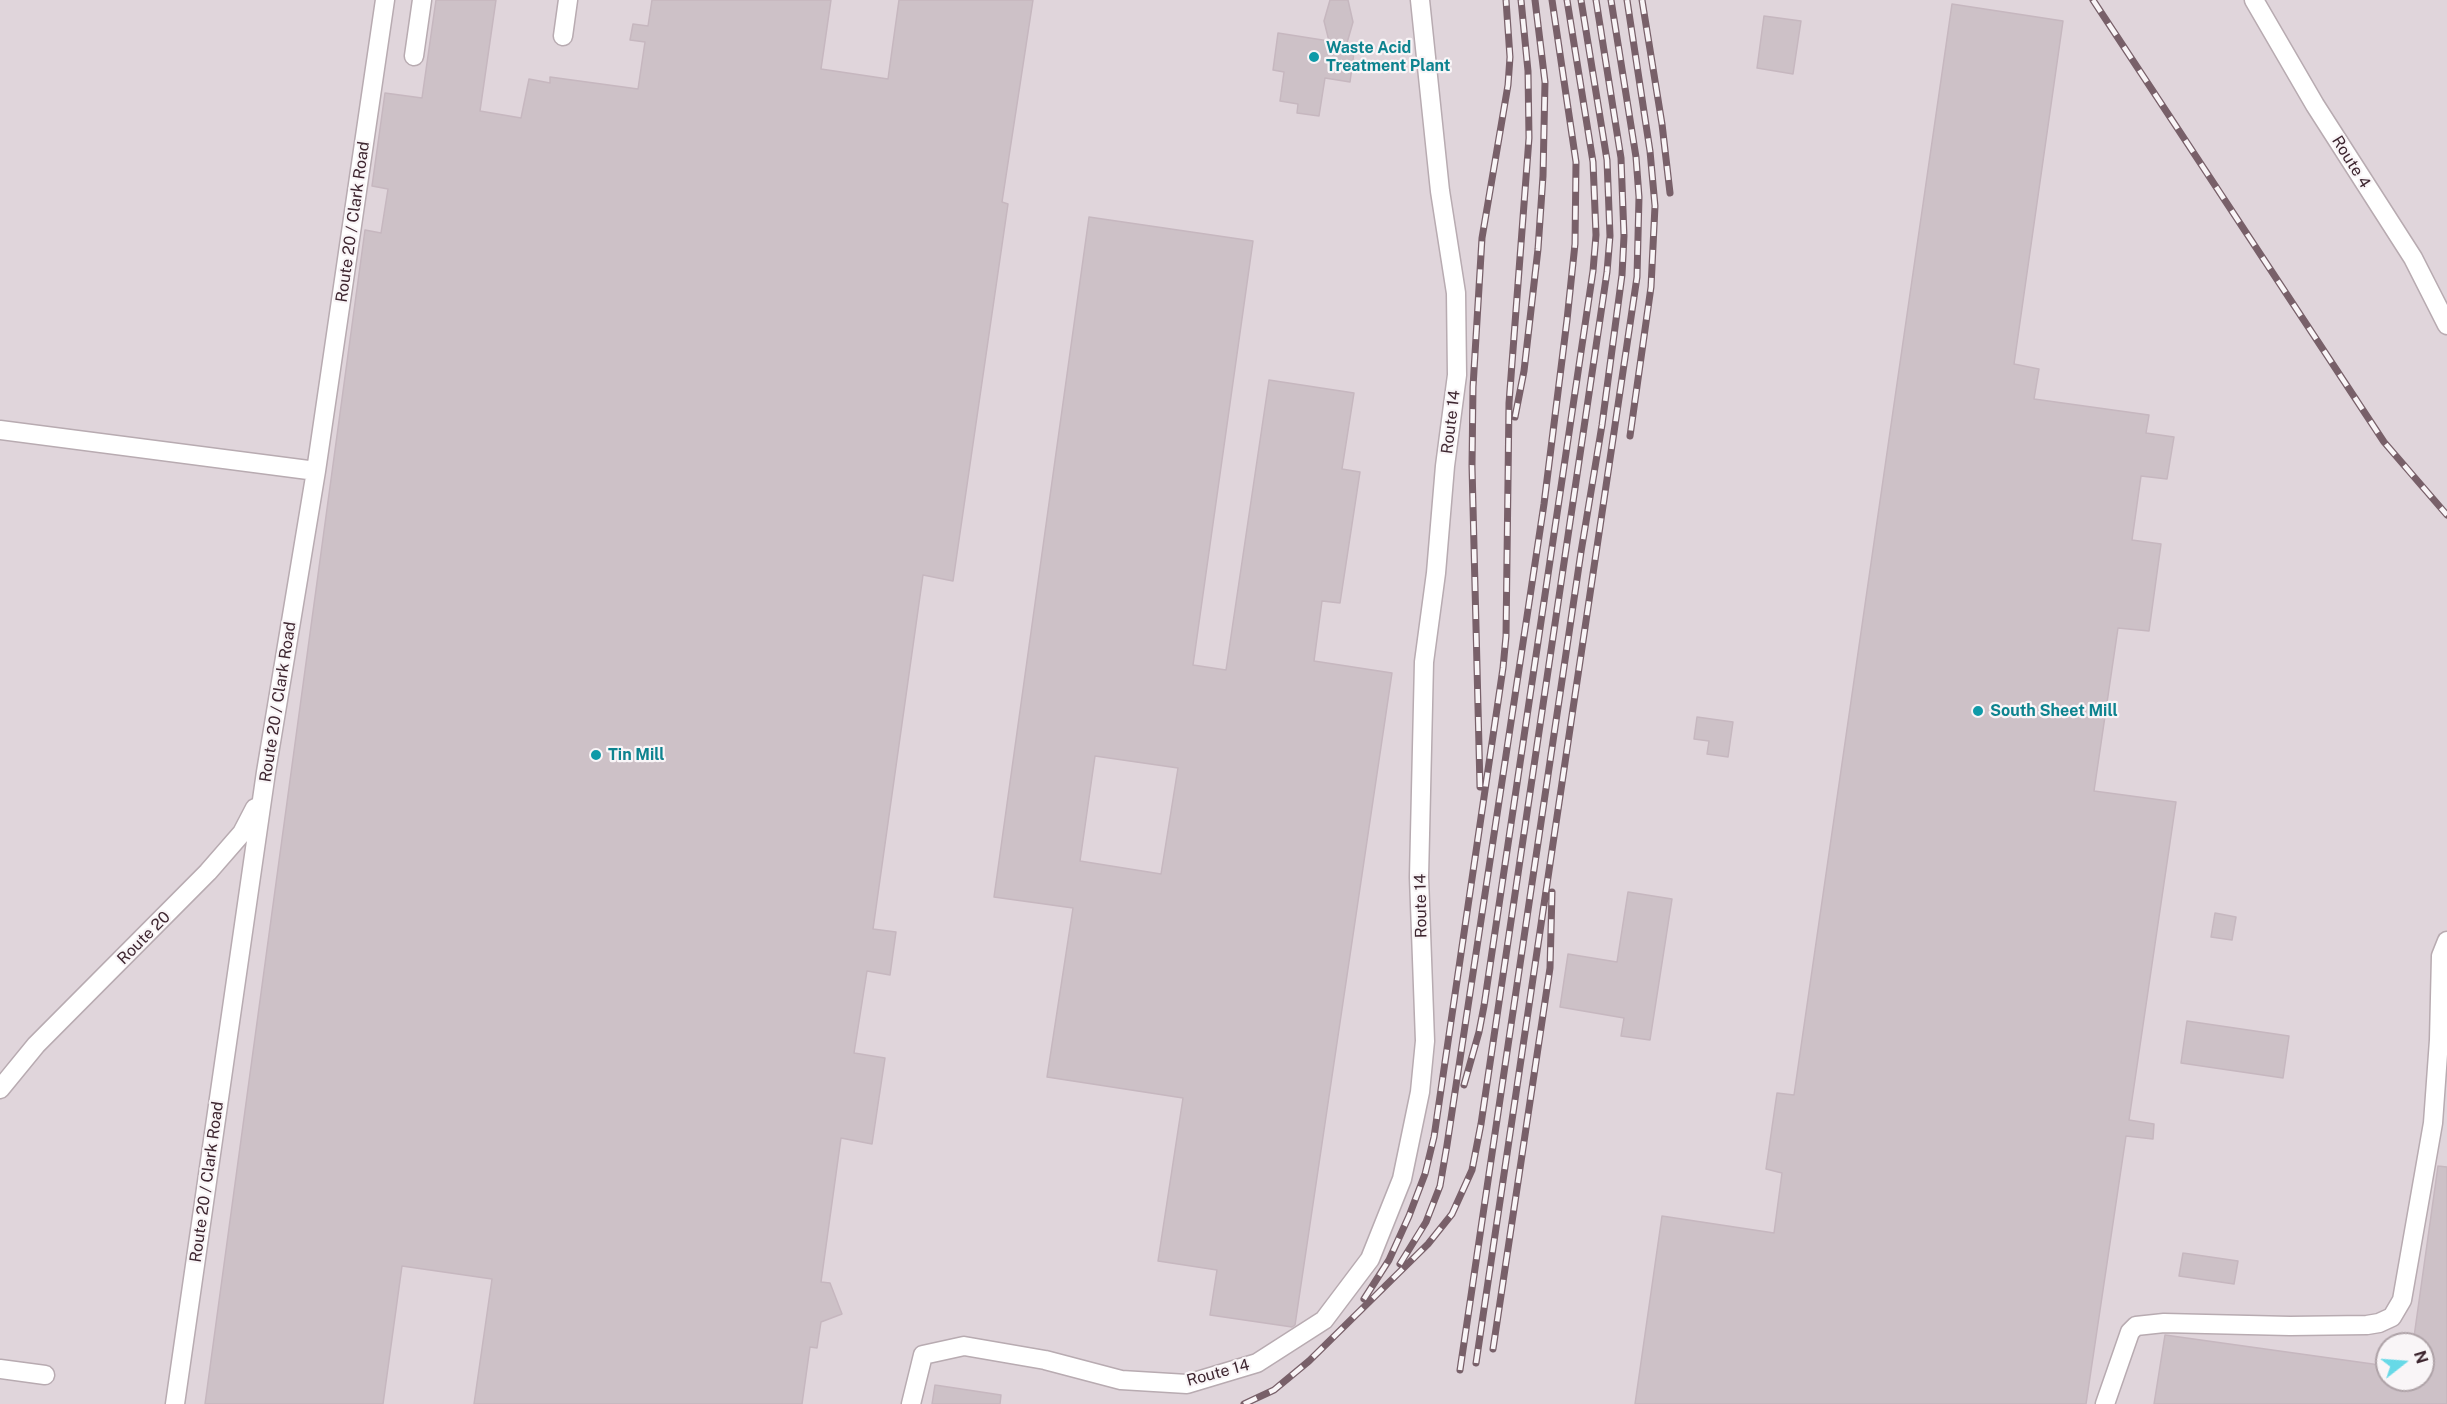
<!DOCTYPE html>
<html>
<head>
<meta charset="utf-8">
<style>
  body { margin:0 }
  #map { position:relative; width:2447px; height:1404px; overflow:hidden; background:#ede4e9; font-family:"Public Sans",sans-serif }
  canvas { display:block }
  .north { position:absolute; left:2375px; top:1332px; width:60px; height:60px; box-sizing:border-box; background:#f9f5f7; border:2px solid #aea2a7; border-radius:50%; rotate:73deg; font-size:16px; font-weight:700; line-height:24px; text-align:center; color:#3d252f }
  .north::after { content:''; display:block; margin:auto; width:21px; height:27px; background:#67d9e7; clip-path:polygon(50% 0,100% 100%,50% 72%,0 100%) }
</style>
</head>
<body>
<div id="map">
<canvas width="2447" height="1404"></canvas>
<div class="north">N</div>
</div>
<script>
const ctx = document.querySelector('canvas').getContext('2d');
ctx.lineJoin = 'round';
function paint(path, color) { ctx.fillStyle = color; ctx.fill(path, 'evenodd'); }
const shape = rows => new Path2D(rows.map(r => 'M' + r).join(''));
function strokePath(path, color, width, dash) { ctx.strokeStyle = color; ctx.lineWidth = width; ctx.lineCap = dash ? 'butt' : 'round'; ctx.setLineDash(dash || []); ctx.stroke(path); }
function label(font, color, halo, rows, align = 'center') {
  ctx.font = font + ' "Public Sans",sans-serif'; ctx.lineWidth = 4.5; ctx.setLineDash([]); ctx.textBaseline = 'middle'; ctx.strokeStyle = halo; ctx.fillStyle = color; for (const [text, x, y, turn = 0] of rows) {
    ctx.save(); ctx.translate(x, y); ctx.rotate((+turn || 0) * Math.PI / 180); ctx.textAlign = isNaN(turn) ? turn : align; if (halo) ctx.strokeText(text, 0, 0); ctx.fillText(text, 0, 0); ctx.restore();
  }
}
paint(shape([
  [0,0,2447,0,2447,1404,0,1404],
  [2387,1344,2423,1344,2423,1380,2387,1380]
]), '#e0d5db');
const building = shape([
  [436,0,496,0,480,111,521,118,529,79,550,83,550,77,638,89,645,42,630,40,633,24,648,26,652,0,831,0,821,69,888,79,899,0,1033,0,1002,202,1008,204,953,581,923,575,873,929,896,932,890,975,867,971,854,1053,885,1058,872,1144,841,1138,821,1282,830,1283,842,1314,821,1322,817,1348,810,1347,802,1404,474,1404,492,1279,402,1266,383,1404,205,1404,365,230,381,233,388,189,372,186,385,93,422,98,436,0],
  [1330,0,1348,0,1353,22,1347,43,1355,45,1350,82,1325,78,1319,116,1297,113,1298,104,1280,101,1284,72,1273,70,1278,33,1329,41,1324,21,1330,0],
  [1952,4,2063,21,2014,364,2039,369,2034,399,2149,415,2146,433,2174,437,2167,479,2141,476,2132,540,2161,544,2149,631,2118,628,2094,791,2176,802,2129,1120,2154,1124,2153,1139,2126,1136,2086,1404,1635,1404,1662,1216,1774,1233,1782,1173,1766,1169,1777,1093,1794,1095,1952,4],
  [1764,16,1801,21,1793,74,1757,68,1764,16],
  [1089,217,1253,241,1193,665,1226,670,1269,380,1354,393,1342,469,1360,472,1340,603,1322,601,1314,661,1392,673,1295,1325,1292,1327,1210,1315,1217,1270,1158,1261,1183,1098,1047,1077,1073,908,994,897,1089,217],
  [1095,756,1178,768,1161,874,1080,861,1095,756],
  [1697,717,1733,722,1728,757,1707,754,1709,741,1694,739,1697,717],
  [1628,892,1672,899,1650,1040,1621,1036,1624,1018,1560,1007,1568,954,1617,962,1628,892],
  [2215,913,2236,917,2232,940,2211,937,2215,913],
  [2187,1021,2289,1036,2283,1078,2181,1063,2187,1021],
  [2438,1166,2447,1167,2447,1404,2154,1404,2165,1335,2387,1366,2387,1380,2423,1380,2423,1344,2413,1344,2438,1166],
  [2183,1253,2238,1261,2234,1284,2179,1276,2183,1253],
  [935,1385,1001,1395,1000,1404,932,1404,935,1385]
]);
paint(building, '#cdc1c7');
strokePath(building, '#c6b7bf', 1.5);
const minor = shape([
  [2254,0,2315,105,2413,258,2447,325],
  [563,36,568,0],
  [414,56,422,0],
  [0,430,316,471],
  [0,1089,36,1045,208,872,242,833,255,808],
  [0,1369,45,1375],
  [175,1404,266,772,316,471,385,0],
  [911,1404,923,1355,964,1346,1045,1360,1121,1380,1187,1384,1257,1363,1324,1320,1370,1259,1402,1179,1420,1092,1425,1041,1419,877,1424,662,1436,573,1445,466,1457,375,1456,293,1440,191,1420,0],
  [2105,1404,2130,1332,2136,1326,2164,1323,2290,1326,2367,1325,2379,1323,2392,1317,2402,1300,2433,1123,2439,1040,2441,956,2447,941]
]);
strokePath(minor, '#b8abb1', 21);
strokePath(minor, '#fff', 18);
const rail = shape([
  [1627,0,1650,151,1655,206,1651,287,1630,436],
  [1642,0,1662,124,1670,193],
  [2093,0,2384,442,2447,515],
  [1515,417,1524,371,1538,249,1543,176,1545,82,1535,0],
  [1480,787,1472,466,1473,387,1482,238,1508,85,1510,57,1506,0],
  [1464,1085,1479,1032,1484,1006,1593,271,1596,235,1593,162,1567,0],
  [1400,1264,1426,1222,1440,1186,1447,1145,1544,504,1567,320,1575,244,1576,162,1552,0],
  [1364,1299,1389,1260,1409,1216,1425,1174,1434,1137,1503,668,1506,636,1509,403,1529,138,1528,71,1521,0],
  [1493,1349,1550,968,1552,892],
  [1476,1363,1637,277,1639,197,1636,157,1611,0],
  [1460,1370,1581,552,1602,425,1622,275,1624,236,1621,158,1596,0],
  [1244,1404,1274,1390,1309,1361,1428,1244,1452,1214,1472,1170,1481,1124,1607,272,1610,236,1607,160,1581,0]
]);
strokePath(rail, '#786069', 7);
strokePath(rail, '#f9f5f7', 4.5, [14]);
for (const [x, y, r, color] of [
  [1314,57,6,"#0f9aa8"],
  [1978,711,6,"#0f9aa8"],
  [596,755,6,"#0f9aa8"]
]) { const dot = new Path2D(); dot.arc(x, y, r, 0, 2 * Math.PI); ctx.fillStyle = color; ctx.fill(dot); strokePath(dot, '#f9f5f7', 2); }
label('bold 16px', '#0d838f', '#f9f5f7', [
  ["Waste Acid",1326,48],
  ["Treatment Plant",1326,66],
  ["South Sheet Mill",1990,711],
  ["Tin Mill",608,755]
], 'left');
label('16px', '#3d252f', '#f9f5f7', [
  ["Route 4",2351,162,58],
  ["Route 20 / Clark Road",353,222,-82],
  ["Route 14",1451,422,-83],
  ["Route 20 / Clark Road",278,702,-81],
  ["Route 14",1421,906,-91],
  ["Route 20",144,938,-45],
  ["Route 20 / Clark Road",207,1182,-82],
  ["Route 14",1218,1373,-15]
]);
</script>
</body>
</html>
